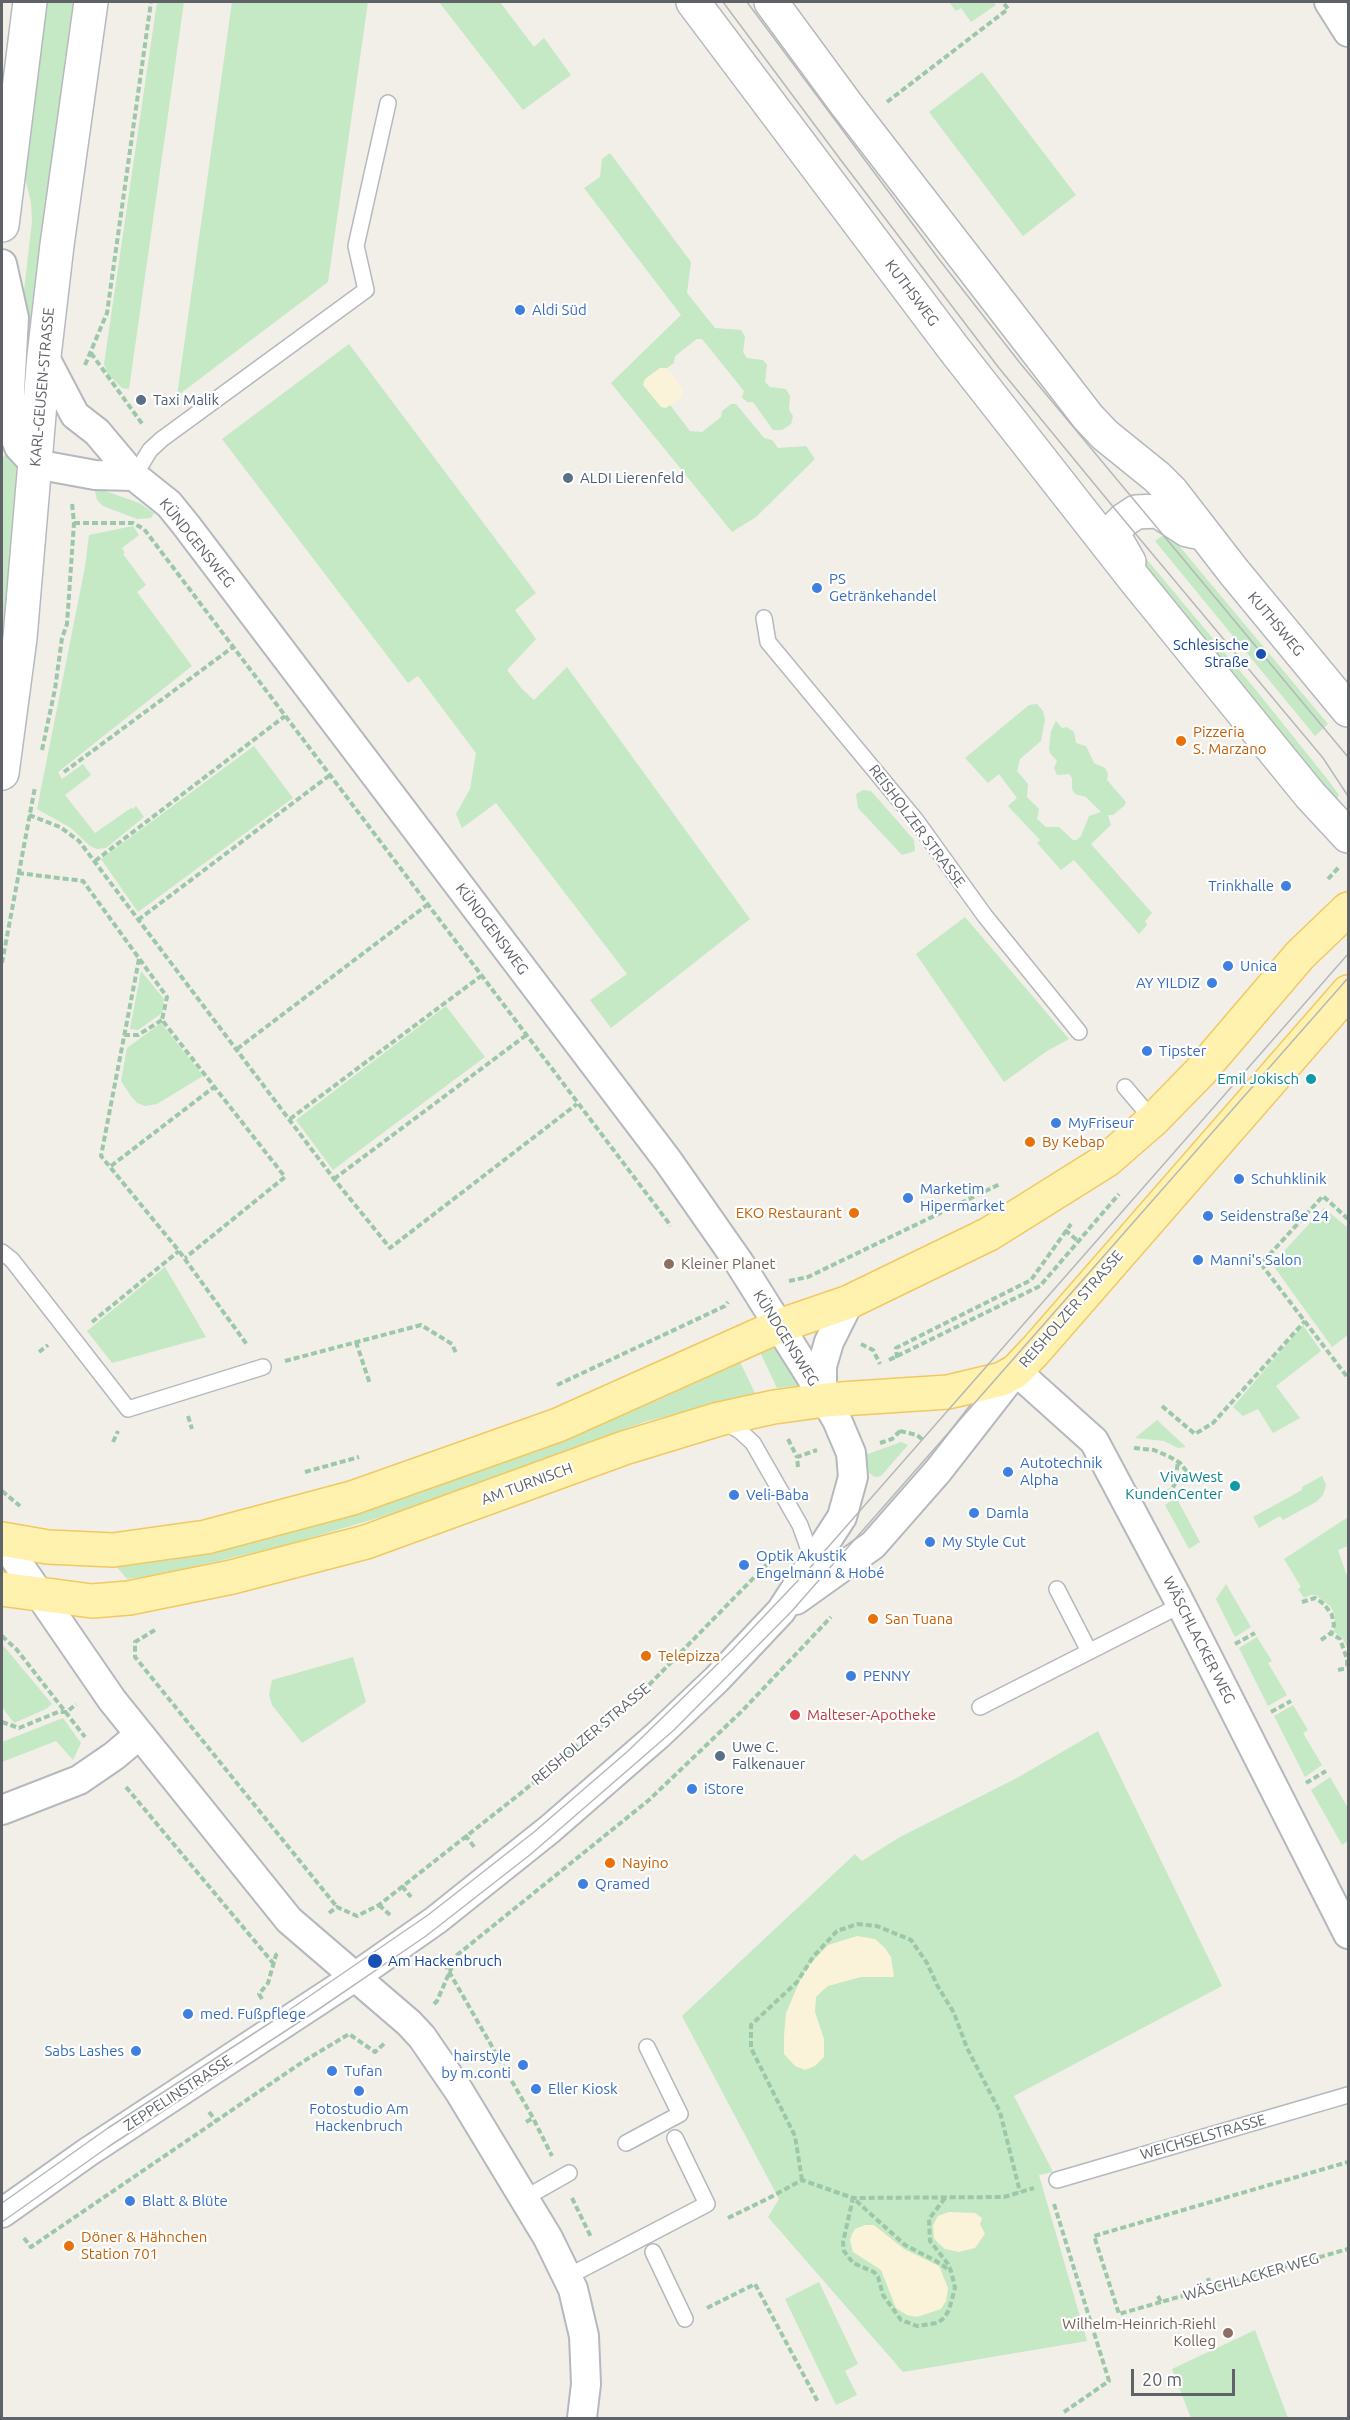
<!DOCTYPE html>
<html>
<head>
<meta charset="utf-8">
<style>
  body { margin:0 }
  #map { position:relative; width:1350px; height:2420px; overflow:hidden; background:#f1efe8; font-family:Ubuntu,sans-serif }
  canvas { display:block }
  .frame { position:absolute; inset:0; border:3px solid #5f6368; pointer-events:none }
  .scale { position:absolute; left:1131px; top:2369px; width:104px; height:27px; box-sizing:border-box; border:3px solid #5f6368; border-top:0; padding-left:8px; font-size:18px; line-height:21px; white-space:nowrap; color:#5f6368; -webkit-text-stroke:4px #fff; paint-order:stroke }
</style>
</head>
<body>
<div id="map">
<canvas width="1350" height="2420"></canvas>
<div class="frame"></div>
<div class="scale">20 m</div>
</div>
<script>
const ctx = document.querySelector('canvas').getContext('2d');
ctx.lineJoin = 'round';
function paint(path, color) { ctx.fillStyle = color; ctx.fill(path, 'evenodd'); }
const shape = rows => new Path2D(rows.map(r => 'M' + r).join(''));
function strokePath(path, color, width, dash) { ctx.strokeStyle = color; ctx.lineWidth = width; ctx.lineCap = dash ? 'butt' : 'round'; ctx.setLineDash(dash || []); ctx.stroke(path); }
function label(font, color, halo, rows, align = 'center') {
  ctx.font = font + ' Ubuntu,sans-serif'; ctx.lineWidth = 4.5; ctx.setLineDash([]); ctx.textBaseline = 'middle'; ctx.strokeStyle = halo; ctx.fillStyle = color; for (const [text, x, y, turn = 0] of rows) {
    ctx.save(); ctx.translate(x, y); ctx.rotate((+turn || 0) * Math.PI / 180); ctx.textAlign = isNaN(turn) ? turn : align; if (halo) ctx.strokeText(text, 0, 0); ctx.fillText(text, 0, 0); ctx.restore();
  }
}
paint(shape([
  [47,2,73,2,32,305,24,393,23,300,32,221,31,202,23,170],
  [157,2,184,2,129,389,122,388,107,373,104,364],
  [232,2,368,2,328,282,177,396],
  [439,2,500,2,534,47,544,38,571,75,523,110],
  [949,2,993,2,996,5,971,22,961,8,956,11],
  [982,72,1076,195,1023,236,929,112],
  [610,153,691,262,687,293,715,328,741,330,745,337,743,352,747,358,763,360,767,365,765,382,770,387,786,389,790,396,789,410,793,416,791,424,782,430,773,430,753,402,747,402,742,397,744,391,702,339,697,339,675,356,674,363,667,368,660,368,666,407,670,405,690,431,702,432,721,417,722,411,731,404,736,404,764,438,772,440,778,448,806,446,815,459,756,517,732,532,611,383,681,315,584,188,600,177,602,159],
  [349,344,536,593,515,610,536,639,507,670,522,689,534,700,567,667,750,919,611,1028,590,1000,627,974,496,803,462,828,456,814,470,789,476,753,418,676,408,683,222,439],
  [6,454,13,455,17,462,4,625,2,624,2,458],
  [94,487,139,503,154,513,151,518,137,519,103,506,97,500],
  [133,526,139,535,122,548,125,553,123,554,146,585,137,592,192,666,58,772,62,779,83,764,91,775,65,795,95,833,131,808,133,809,136,806,144,817,106,848,97,849,90,846,71,828,37,809,85,567,89,535],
  [1165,534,1170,535,1328,724,1315,736,1155,541],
  [1144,556,1260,695,1328,780,1339,795,1336,800,1142,570],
  [1037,704,1043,711,1045,720,1041,741,1020,759,1017,771,1028,784,1027,797,1039,809,1037,819,1046,827,1059,827,1073,840,1077,840,1081,836,1089,816,1101,812,1086,797,1075,794,1072,789,1072,778,1069,774,1057,775,1054,768,1057,761,1050,753,1049,748,1051,731,1056,721,1062,728,1067,727,1074,732,1076,743,1086,746,1094,763,1105,768,1108,774,1107,780,1126,802,1124,806,1113,815,1108,815,1111,825,1091,844,1152,913,1145,921,1147,925,1139,934,1074,860,1061,870,1037,843,1040,840,1008,806,1017,798,999,774,988,783,965,758,1029,705],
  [254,746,293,798,138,912,101,859],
  [863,790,871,791,914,840,915,851,902,855,858,808,856,794],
  [965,917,1069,1039,1047,1051,1004,1082,916,954],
  [141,971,164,999,162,1013,138,1030,130,1029],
  [446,1006,485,1057,333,1170,296,1120],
  [161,1023,203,1076,157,1104,145,1106,137,1103,131,1096,121,1081,127,1048],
  [1324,1208,1348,1228,1348,1335,1332,1347,1272,1264],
  [165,1267,206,1337,112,1363,87,1331],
  [1303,1325,1321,1351,1276,1386,1300,1418,1273,1433,1258,1409,1243,1416,1233,1407],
  [774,1346,776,1346,804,1385,777,1388,760,1352],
  [740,1362,755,1393,644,1422,466,1489,395,1513,282,1546,158,1575,127,1579,116,1566,244,1544,393,1499,592,1427,663,1398],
  [1157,1420,1186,1447,1178,1448,1164,1441,1135,1438],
  [901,1442,908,1445,881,1476,875,1477,869,1473,865,1455],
  [1322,1476,1326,1485,1323,1495,1316,1502,1283,1520,1280,1516,1259,1528,1253,1517,1302,1490,1302,1487],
  [1176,1497,1200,1542,1189,1549,1165,1505],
  [1348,1517,1348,1546,1338,1550,1348,1579,1348,1650,1342,1637,1334,1632,1335,1615,1331,1607,1316,1595,1311,1595,1304,1598,1298,1589,1301,1587,1284,1559],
  [1226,1584,1251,1627,1235,1637,1216,1599],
  [1257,1637,1272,1661,1268,1663,1287,1695,1268,1706,1239,1648],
  [2,1644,52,1704,46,1709,14,1723,2,1707],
  [353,1657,366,1702,302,1743,272,1705,269,1695,272,1680],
  [1293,1705,1308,1730,1303,1733,1322,1765,1305,1777,1274,1716],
  [63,1718,81,1743,73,1760,56,1741,2,1762,2,1742],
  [1098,1731,1222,1986,1014,2096,1053,2172,1039,2175,1087,2341,903,2372,768,2217,779,2199,682,2016,855,1854,862,1861,900,1837,1017,1778],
  [1330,1777,1348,1808,1347,1812,1348,1841,1342,1845,1311,1790],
  [819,2282,858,2364,845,2371,857,2395,836,2405,785,2299],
  [1255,2330,1288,2418,1191,2418,1172,2369]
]), '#c5e8c5');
paint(shape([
  [660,368,667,368,683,389,682,397,666,408,661,407,643,385,645,379],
  [857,1936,875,1939,885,1948,891,1957,894,1977,861,1977,828,1986,821,1992,816,1997,815,2012,824,2039,824,2057,815,2066,805,2070,795,2066,784,2054,784,2036,786,2013,801,1978,810,1964,828,1945],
  [949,2212,975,2213,982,2218,980,2224,985,2234,975,2248,959,2252,945,2249,938,2243,934,2238,933,2225,938,2216],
  [865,2225,874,2225,904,2249,939,2266,948,2288,946,2301,941,2309,917,2317,907,2315,896,2308,881,2270,853,2252,850,2240,852,2234,855,2229]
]), '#fbf3d9');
const service = shape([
  [134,476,150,450,162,439,366,290,356,246,388,103],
  [764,618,768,642,915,819,985,916,1079,1032],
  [1125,1087,1153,1120],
  [2,1252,12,1260,128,1409,263,1367],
  [725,1422,740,1431,753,1443,800,1525,813,1561],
  [1057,1589,1089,1651],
  [980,1707,1181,1605],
  [626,2143,680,2114,647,2047],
  [1057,2180,1348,2095],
  [525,2198,569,2173],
  [653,2252,685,2319],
  [567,2277,707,2204,675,2138]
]);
const minor = shape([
  [1329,2,1348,32],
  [2,264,14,318,10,390,11,426,19,447,35,464,95,475,134,476],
  [44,356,75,415,97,432,134,476,169,504,186,525,668,1161,740,1264,823,1396],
  [2,1540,112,1700,289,1920,409,2023,422,2037,459,2091,548,2238,573,2289,584,2336,586,2384,582,2418],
  [796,1600,873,1545,938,1471,1016,1371,1094,1441,1177,1597,1348,1934],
  [2,1810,79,1780,114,1756,139,1735],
  [2,2213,88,2152,356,1976,436,1920,550,1829,658,1735,717,1679,781,1611,842,1517,853,1477,851,1453,837,1420,825,1400,822,1384,822,1366,829,1342,849,1302]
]);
const tertiary = shape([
  [693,2,954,349,1136,581,1310,795,1348,836],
  [771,2,846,104,1088,417,1105,435,1157,477,1172,492,1234,572,1348,710],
  [1129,562,1114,536,1116,528,1124,520,1136,512,1158,511,1187,530,1196,532]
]);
const secondary = shape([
  [2,225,30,2],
  [2,773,20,638,44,356,57,245,91,2]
]);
const primary = shape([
  [2,1539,48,1547,113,1550,206,1537,352,1498,558,1425,779,1326,849,1302,989,1234,1107,1160,1153,1120,1200,1072,1300,955,1348,909],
  [2,1589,92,1601,129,1598,232,1577,366,1542,624,1448,719,1419,774,1407,825,1400,948,1392,1002,1379,1016,1371,1035,1351,1348,992]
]);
strokePath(service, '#b5b8bc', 18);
strokePath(minor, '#b5b8bc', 32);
strokePath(tertiary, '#b5b8bc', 36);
strokePath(secondary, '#b6babf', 36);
strokePath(primary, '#f2c960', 36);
strokePath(shape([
  [887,102,1008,9,1003,2],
  [91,353,143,425],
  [85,365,107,313,151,2],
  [74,523,133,523,144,529,671,1226],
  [42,750,55,689,62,638,67,624,74,523,72,503],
  [64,772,233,647],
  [29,815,60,827,79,841,334,1179,390,1248,577,1104],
  [95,861,285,716],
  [18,873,83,881,167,997,162,1020,285,1177,185,1258],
  [1328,879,1339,867],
  [138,920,330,775],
  [139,959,101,1156,179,1251,248,1346],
  [2,963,35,787],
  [124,1035,138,1035,162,1020],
  [237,1049,427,905],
  [290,1119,481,976],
  [111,1166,214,1087],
  [334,1179,525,1036],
  [1348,1219,1323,1196,1261,1264,1348,1378],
  [1065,1230,1078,1241],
  [789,1281,808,1277,1000,1184],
  [92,1322,179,1251],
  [356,1342,370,1384],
  [861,1344,873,1350,880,1364],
  [39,1352,48,1345],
  [897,1358,896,1348,1031,1280,1071,1224],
  [889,1360,1040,1286,1119,1194],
  [285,1361,421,1325,452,1344,456,1353],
  [557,1385,725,1306,728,1302],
  [1162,1406,1195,1434,1213,1423,1305,1321],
  [188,1416,192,1429],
  [900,1431,917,1435,923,1440],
  [788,1439,797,1457],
  [113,1442,118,1431],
  [880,1443,892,1439,901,1430],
  [1134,1448,1154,1450,1170,1457,1180,1463,1188,1473],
  [798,1467,797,1457,817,1450],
  [1347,1467,1348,1467],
  [305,1472,359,1457],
  [2,1491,20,1506],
  [1158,1497,1171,1490,1175,1484,1178,1461],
  [1302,1602,1315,1598,1324,1604,1332,1615,1334,1625,1331,1633],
  [155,1630,135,1642,135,1657,337,1907],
  [2,1636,17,1650,85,1737],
  [1321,1640,1331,1633,1340,1639,1347,1659,1347,1667],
  [1235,1644,1255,1633],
  [1338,1670,1348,1668],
  [1271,1712,1291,1701],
  [2,1722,19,1728,58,1712,67,1712,76,1704],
  [1306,1783,1326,1771],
  [126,1787,273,1963],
  [465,1835,475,1848],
  [402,1886,411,1897],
  [379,1905,390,1915],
  [329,1913,337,1907,357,1916,379,1905,521,1793,643,1691,776,1555],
  [440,1956,533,2118,552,2156],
  [262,1999,259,1994,268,1983,276,1955,279,1953],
  [434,2004,437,2001,457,1955,649,1800,743,1710,831,1617],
  [209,2112,217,2122],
  [526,2122,533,2118],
  [802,2180,795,2136,751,2048,751,2025,797,1982,813,1957,837,1931,857,1924,877,1926,911,1940,927,1963,937,1985,954,2013,967,2048,1000,2112,1020,2192],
  [572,2198,591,2237],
  [945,2198,929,2219,930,2241,948,2264,951,2271,953,2279,955,2288,949,2310,944,2318,937,2323,917,2326,901,2320,883,2295,878,2277,874,2272,853,2263,844,2251,843,2242,853,2198,905,2245,936,2261,951,2271],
  [1054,2204,1109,2381,1064,2412],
  [728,2218,769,2198,802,2180,853,2198,1004,2197,1034,2188],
  [24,2238,31,2247,304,2061,349,2034,375,2052,386,2042],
  [1208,2278,1211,2290],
  [1158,2296,1161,2302,1348,2249],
  [1161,2302,1119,2314,1094,2236,1348,2162],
  [707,2308,755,2284,818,2402]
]), '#9cc7a9', 4, [6, 3]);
strokePath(service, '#fff', 15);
strokePath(minor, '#fff', 28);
strokePath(tertiary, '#fff', 33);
strokePath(secondary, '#fff', 33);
strokePath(primary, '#fff2af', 33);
strokePath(shape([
  [723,2,840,159,999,368,1124,520,1323,758,1348,796],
  [747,2,938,258,1020,363,1348,757],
  [2,2203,108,2128,276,2019,428,1915,534,1832,628,1751,732,1650,808,1570,1348,954],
  [2,2222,108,2147,316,2011,426,1936,531,1854,674,1730,791,1612,1348,978]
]), '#b6b7b8', 1.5);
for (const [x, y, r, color] of [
  [520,310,6,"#3f7fe0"],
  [141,400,6,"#5c6f8a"],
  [568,478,6,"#5c6f8a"],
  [817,588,6,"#3f7fe0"],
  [1261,654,6,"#1a4fb4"],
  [1181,741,6,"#e8710a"],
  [1286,886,6,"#3f7fe0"],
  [1228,966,6,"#3f7fe0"],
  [1212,983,6,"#3f7fe0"],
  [1147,1051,6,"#3f7fe0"],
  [1311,1079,6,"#0f9aa8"],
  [1056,1123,6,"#3f7fe0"],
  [1030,1142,6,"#e8710a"],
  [1239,1179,6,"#3f7fe0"],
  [908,1198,6,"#3f7fe0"],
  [854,1213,6,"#e8710a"],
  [1208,1216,6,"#3f7fe0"],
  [1198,1260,6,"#3f7fe0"],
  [669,1264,6,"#8d6e63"],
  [1008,1472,6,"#3f7fe0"],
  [1235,1486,6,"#0f9aa8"],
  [734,1495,6,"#3f7fe0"],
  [974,1513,6,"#3f7fe0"],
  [930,1542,6,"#3f7fe0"],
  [744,1565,6,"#3f7fe0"],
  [873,1619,6,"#e8710a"],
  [646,1656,6,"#e8710a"],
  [851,1676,6,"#3f7fe0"],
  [795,1715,6,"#e0444e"],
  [720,1756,6,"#5c6f8a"],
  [692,1789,6,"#3f7fe0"],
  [610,1863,6,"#e8710a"],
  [583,1884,6,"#3f7fe0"],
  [375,1961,8,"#1a4fb4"],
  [188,2014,6,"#3f7fe0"],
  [136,2051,6,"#3f7fe0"],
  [523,2065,6,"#3f7fe0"],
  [332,2071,6,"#3f7fe0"],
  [536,2089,6,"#3f7fe0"],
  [359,2091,6,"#3f7fe0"],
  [130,2201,6,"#3f7fe0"],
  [69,2246,6,"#e8710a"],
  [1228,2333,6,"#8d6e63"]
]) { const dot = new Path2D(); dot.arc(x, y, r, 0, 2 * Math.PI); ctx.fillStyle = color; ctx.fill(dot); strokePath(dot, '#fff', 2); }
label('15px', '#5f6368', '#fff', [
  ["KUTHSWEG",912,293,53],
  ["KARL-GEUSEN-STRASSE",42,387,-85],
  ["KÜNDGENSWEG",197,543,51],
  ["KUTHSWEG",1276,624,50],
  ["REISHOLZER STRASSE",917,826,53],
  ["KÜNDGENSWEG",492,929,53],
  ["REISHOLZER STRASSE",1071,1309,-49],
  ["KÜNDGENSWEG",786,1338,58],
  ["AM TURNISCH",527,1484,-20],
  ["WÄSCHLACKER WEG",1199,1640,63],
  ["REISHOLZER STRASSE",591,1734,-40],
  ["ZEPPELINSTRASSE",178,2093,-33],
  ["WEICHSELSTRASSE",1203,2137,-16],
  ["WÄSCHLACKER WEG",1251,2277,-16]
]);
label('15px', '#366cbe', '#fff', [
  ["Aldi Süd",532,310],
  ["PS",829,579],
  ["Getränkehandel",829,596],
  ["Trinkhalle",1274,886,"right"],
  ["Unica",1240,966],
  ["AY YILDIZ",1200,983,"right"],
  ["Tipster",1159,1051],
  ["MyFriseur",1068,1123],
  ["Schuhklinik",1251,1179],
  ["Marketim",920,1189],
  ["Hipermarket",920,1206],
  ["Seidenstraße 24",1220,1216],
  ["Manni's Salon",1210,1260],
  ["Autotechnik",1020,1463],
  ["Alpha",1020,1480],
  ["Veli-Baba",746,1495],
  ["Damla",986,1513],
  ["My Style Cut",942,1542],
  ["Optik Akustik",756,1556],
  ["Engelmann & Hobé",756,1573],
  ["PENNY",863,1676],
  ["iStore",704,1789],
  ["Qramed",595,1884],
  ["med. Fußpflege",200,2014],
  ["Sabs Lashes",124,2051,"right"],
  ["hairstyle",511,2056,"right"],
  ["by m.conti",511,2073,"right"],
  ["Tufan",344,2071],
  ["Eller Kiosk",548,2089],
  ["Fotostudio Am",359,2109,"center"],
  ["Hackenbruch",359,2126,"center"],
  ["Blatt & Blüte",142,2201]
], 'left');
label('15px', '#4e5e75', '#fff', [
  ["Taxi Malik",153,400],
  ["ALDI Lierenfeld",580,478],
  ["Uwe C.",732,1747],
  ["Falkenauer",732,1764]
], 'left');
label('15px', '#164399', '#fff', [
  ["Schlesische",1249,645],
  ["Straße",1249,662],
  ["Am Hackenbruch",388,1961,"left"]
], 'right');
label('15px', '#c56008', '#fff', [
  ["Pizzeria",1193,732],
  ["S. Marzano",1193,749],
  ["By Kebap",1042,1142],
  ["EKO Restaurant",842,1213,"right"],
  ["San Tuana",885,1619],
  ["Telepizza",658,1656],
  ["Nayino",622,1863],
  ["Döner & Hähnchen",81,2237],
  ["Station 701",81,2254]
], 'left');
label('15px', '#0d838f', '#fff', [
  ["Emil Jokisch",1299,1079],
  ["VivaWest",1223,1477],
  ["KundenCenter",1223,1494]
], 'right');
label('15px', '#785e54', '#fff', [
  ["Kleiner Planet",681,1264],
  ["Wilhelm-Heinrich-Riehl",1216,2324,"right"],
  ["Kolleg",1216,2341,"right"]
], 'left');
label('15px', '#be3a42', '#fff', [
  ["Malteser-Apotheke",807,1715]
], 'left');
</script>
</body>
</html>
